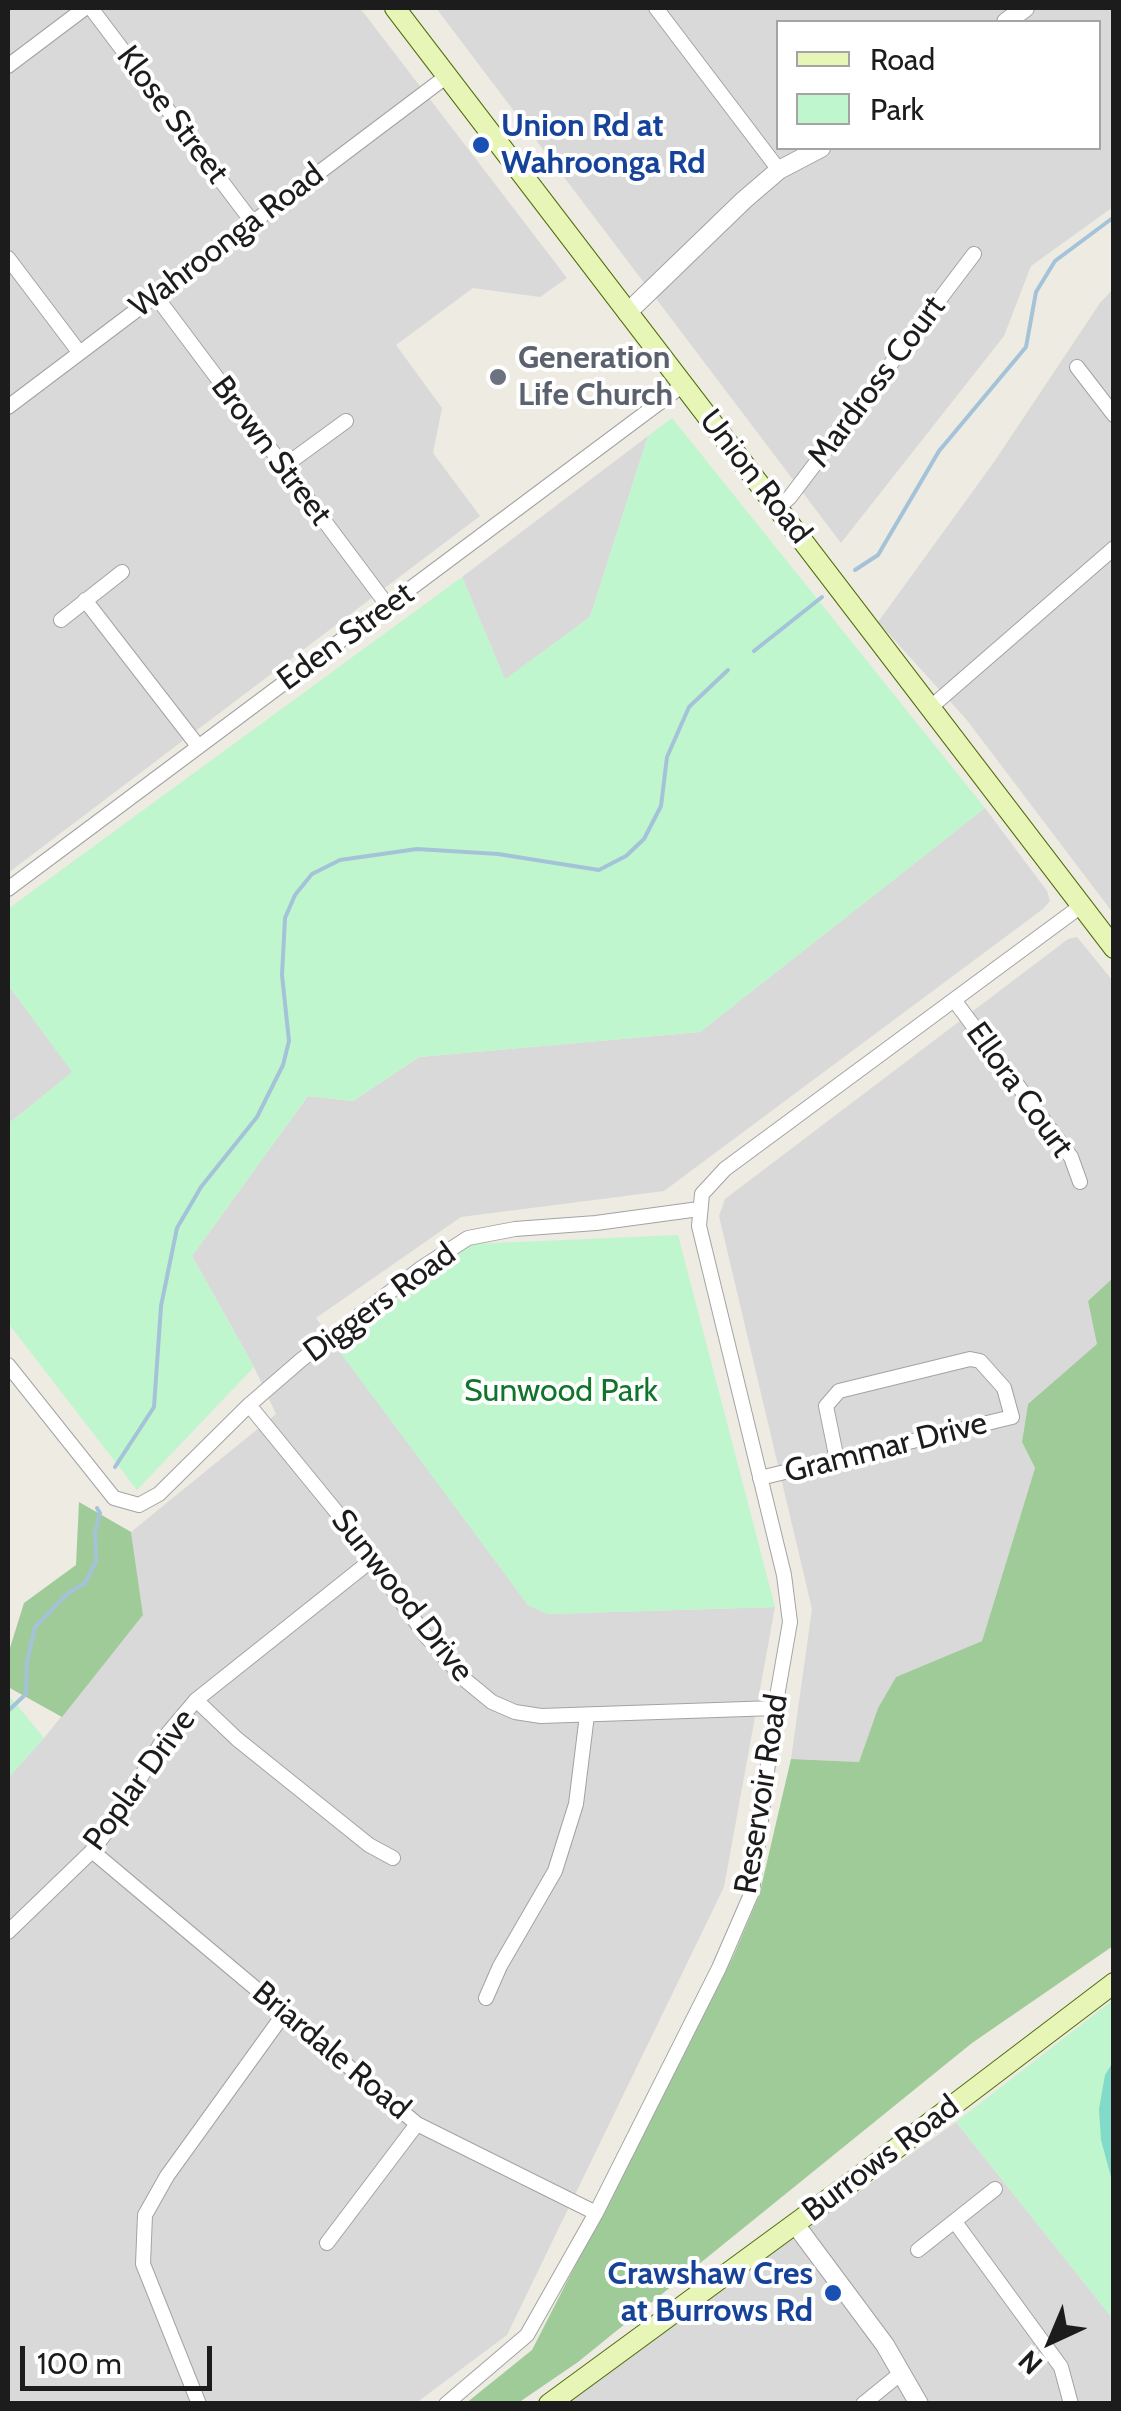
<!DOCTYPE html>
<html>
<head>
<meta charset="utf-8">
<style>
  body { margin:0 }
  #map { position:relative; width:1121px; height:2411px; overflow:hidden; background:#edebe2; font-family:Cabin,sans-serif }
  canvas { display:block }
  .frame { position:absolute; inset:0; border:10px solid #1c1c1c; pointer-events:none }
  .legend { position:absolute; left:776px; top:20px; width:325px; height:130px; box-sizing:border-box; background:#fff; border:2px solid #a4a4a4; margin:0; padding:12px 18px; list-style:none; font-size:30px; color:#1c1c1c }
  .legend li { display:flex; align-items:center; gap:20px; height:50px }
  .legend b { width:50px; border:2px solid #a4a4a4 }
  .north { position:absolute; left:1001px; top:2291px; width:100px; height:100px; -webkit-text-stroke:8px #fff; paint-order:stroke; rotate:224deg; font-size:28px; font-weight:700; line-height:40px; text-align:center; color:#1c1c1c }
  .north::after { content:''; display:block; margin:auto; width:35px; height:45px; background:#1c1c1c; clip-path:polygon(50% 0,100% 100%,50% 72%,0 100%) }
  .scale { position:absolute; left:20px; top:2346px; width:192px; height:45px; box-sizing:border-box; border:5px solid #1c1c1c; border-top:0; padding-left:12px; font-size:30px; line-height:35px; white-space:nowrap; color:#1c1c1c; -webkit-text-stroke:8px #fff; paint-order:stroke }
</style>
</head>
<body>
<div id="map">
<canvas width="1121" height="2411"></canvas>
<div class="frame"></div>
<ul class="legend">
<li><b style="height:12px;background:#e7f6b7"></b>Road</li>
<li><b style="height:28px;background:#bff6ce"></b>Park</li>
</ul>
<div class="north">N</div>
<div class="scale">100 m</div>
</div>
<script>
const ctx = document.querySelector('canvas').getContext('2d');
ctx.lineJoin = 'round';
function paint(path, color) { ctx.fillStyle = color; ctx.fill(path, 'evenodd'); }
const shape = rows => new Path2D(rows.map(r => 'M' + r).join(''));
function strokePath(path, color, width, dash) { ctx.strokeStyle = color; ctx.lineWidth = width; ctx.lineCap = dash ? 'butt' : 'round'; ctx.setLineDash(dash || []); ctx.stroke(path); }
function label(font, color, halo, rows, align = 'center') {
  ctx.font = font + ' Cabin,sans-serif'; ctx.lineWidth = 8; ctx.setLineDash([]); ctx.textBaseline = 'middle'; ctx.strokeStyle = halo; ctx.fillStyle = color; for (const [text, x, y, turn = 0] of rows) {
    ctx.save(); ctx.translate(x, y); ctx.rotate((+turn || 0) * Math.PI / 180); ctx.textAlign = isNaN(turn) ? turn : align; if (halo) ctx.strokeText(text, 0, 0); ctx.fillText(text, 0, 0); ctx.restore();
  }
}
paint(shape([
  [8,8,360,8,567,278,540,297,473,288,396,345,442,408,433,453,480,516,8,873],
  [436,8,1113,8,1113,207,1031,266,1004,336,841,543],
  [778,22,1098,22,1098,148,778,148],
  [1113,289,1113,913,966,719,878,622,994,462,1100,303],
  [648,436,590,617,505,680,462,577],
  [985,808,1047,891,1050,901,1043,909,664,1191,461,1217,316,1318,528,1605,548,1614,775,1607,724,1887,507,2335,416,2403,8,2403,8,1899,11,1896,8,1892,8,1778,44,1738,143,1615,131,1532,276,1414,254,1367,192,1256,308,1096,353,1101,419,1057,700,1032],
  [1077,937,1113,981,1114,1278,1088,1301,1098,1344,1028,1404,1022,1442,1035,1468,982,1641,896,1677,878,1708,859,1762,791,1759,812,1609,719,1216,725,1199,1068,939],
  [8,985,73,1072,8,1124],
  [956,2122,1113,2319,1113,2403,561,2404]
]), '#dad9d9');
paint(shape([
  [1113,1278,1113,1946,972,2043,578,2362,518,2403,465,2404,532,2350,733,1957,759,1896,791,1759,859,1762,878,1708,896,1677,982,1641,1035,1468,1022,1442,1028,1404,1097,1344,1088,1301],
  [79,1502,131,1532,143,1615,62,1717,8,1687,9,1651,24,1603,76,1565]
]), '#9ecb98');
paint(shape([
  [672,418,985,808,700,1032,419,1057,353,1101,308,1096,192,1256,254,1367,137,1490,8,1323,8,1124,72,1072,8,985,8,909,462,577,505,679,590,617,648,436],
  [678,1235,775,1607,548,1614,528,1605,336,1347,472,1244],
  [8,1694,44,1738,8,1778],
  [1113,2000,1113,2319,956,2122]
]), '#bff6ce');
paint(shape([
  [1113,2062,1113,2184,1101,2140,1099,2109,1105,2075]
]), '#82dac8');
strokePath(shape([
  [855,570,878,555,939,451,1026,347,1036,292,1055,261,1114,217],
  [754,651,822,597],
  [115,1467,154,1407,161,1306,177,1228,201,1187,257,1117,283,1065,289,1041,282,975,285,918,295,895,312,874,340,860,417,849,498,854,599,870,626,856,644,839,661,806,667,757,689,707,728,670],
  [8,1711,26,1694,27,1662,35,1627,67,1594,85,1583,96,1561,95,1532,100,1513,97,1508]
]), '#a4c3d9', 4);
const minor = shape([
  [91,8,253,223],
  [656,8,779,170],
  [8,66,85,8],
  [8,258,79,352],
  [155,295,388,606],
  [1077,367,1114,415],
  [8,407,447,76],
  [283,467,346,421],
  [779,507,790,497,974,254],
  [85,600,198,746],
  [61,620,122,572],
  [931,707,1114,548],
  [8,889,683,385],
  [954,1000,1071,1157,1080,1182],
  [8,1365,114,1498,139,1505,159,1494,249,1405,301,1360,420,1269,468,1238,515,1229,596,1223,699,1209],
  [249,1405,339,1515,426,1636,464,1679,492,1702,515,1712,541,1716,775,1708],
  [760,1478,1012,1417,1004,1388,980,1361,970,1359,839,1391,826,1406,837,1460],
  [196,1700,237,1739,369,1845,393,1858],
  [92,1851,417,2124,596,2213],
  [8,1932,92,1851,116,1819,164,1738,196,1700,373,1559],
  [486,1998,500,1966,555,1871,576,1804,587,1715],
  [955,2222,1061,2367,1071,2404],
  [327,2243,417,2124],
  [918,2250,995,2189],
  [199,2404,143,2264,145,2215,167,2176,286,2011],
  [446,2404,527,2335,596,2213,719,1968,752,1892,775,1708,790,1622,784,1575,699,1226,702,1194,725,1169,1081,906],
  [863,2404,900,2374]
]);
const tertiary = shape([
  [1006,22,1025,8],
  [627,313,744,200,779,170,821,148],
  [795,2224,885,2345,919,2404]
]);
const secondary = shape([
  [395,8,1114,948],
  [549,2404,856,2179,1114,1983]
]);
strokePath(minor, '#a3a3a3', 16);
strokePath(tertiary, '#a3a3a3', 20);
strokePath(secondary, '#506d09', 22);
strokePath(minor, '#fff', 14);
strokePath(tertiary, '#fff', 18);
strokePath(secondary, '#e7f6b7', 20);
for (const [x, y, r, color] of [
  [481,145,10,"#1a4fb4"],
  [498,377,10,"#6b7280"],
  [833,2293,10,"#1a4fb4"]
]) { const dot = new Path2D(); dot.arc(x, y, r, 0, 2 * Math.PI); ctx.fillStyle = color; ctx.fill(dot); strokePath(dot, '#fff', 4); }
label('32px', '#1c1c1c', '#fff', [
  ["Klose Street",172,115,53],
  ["Wahroonga Road",227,241,-37],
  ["Mardross Court",877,382,-53],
  ["Brown Street",271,451,53],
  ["Union Road",755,477,52],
  ["Eden Street",346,637,-36],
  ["Ellora Court",1019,1090,54],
  ["Diggers Road",380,1303,-36],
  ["Grammar Drive",886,1448,-14],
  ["Sunwood Drive",402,1596,52],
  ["Poplar Drive",140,1780,-54],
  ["Reservoir Road",762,1794,-81],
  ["Briardale Road",331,2051,40],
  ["Burrows Road",881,2159,-37]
]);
label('bold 32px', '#164399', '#fff', [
  ["Union Rd at",501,127],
  ["Wahroonga Rd",501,164],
  ["Crawshaw Cres",813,2275,"right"],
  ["at Burrows Rd",813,2312,"right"]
], 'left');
label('bold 32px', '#5b616d', '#fff', [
  ["Generation",518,359],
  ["Life Church",518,396]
], 'left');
label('32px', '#10742b', '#fff', [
  ["Sunwood Park",561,1392]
]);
</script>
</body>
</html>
